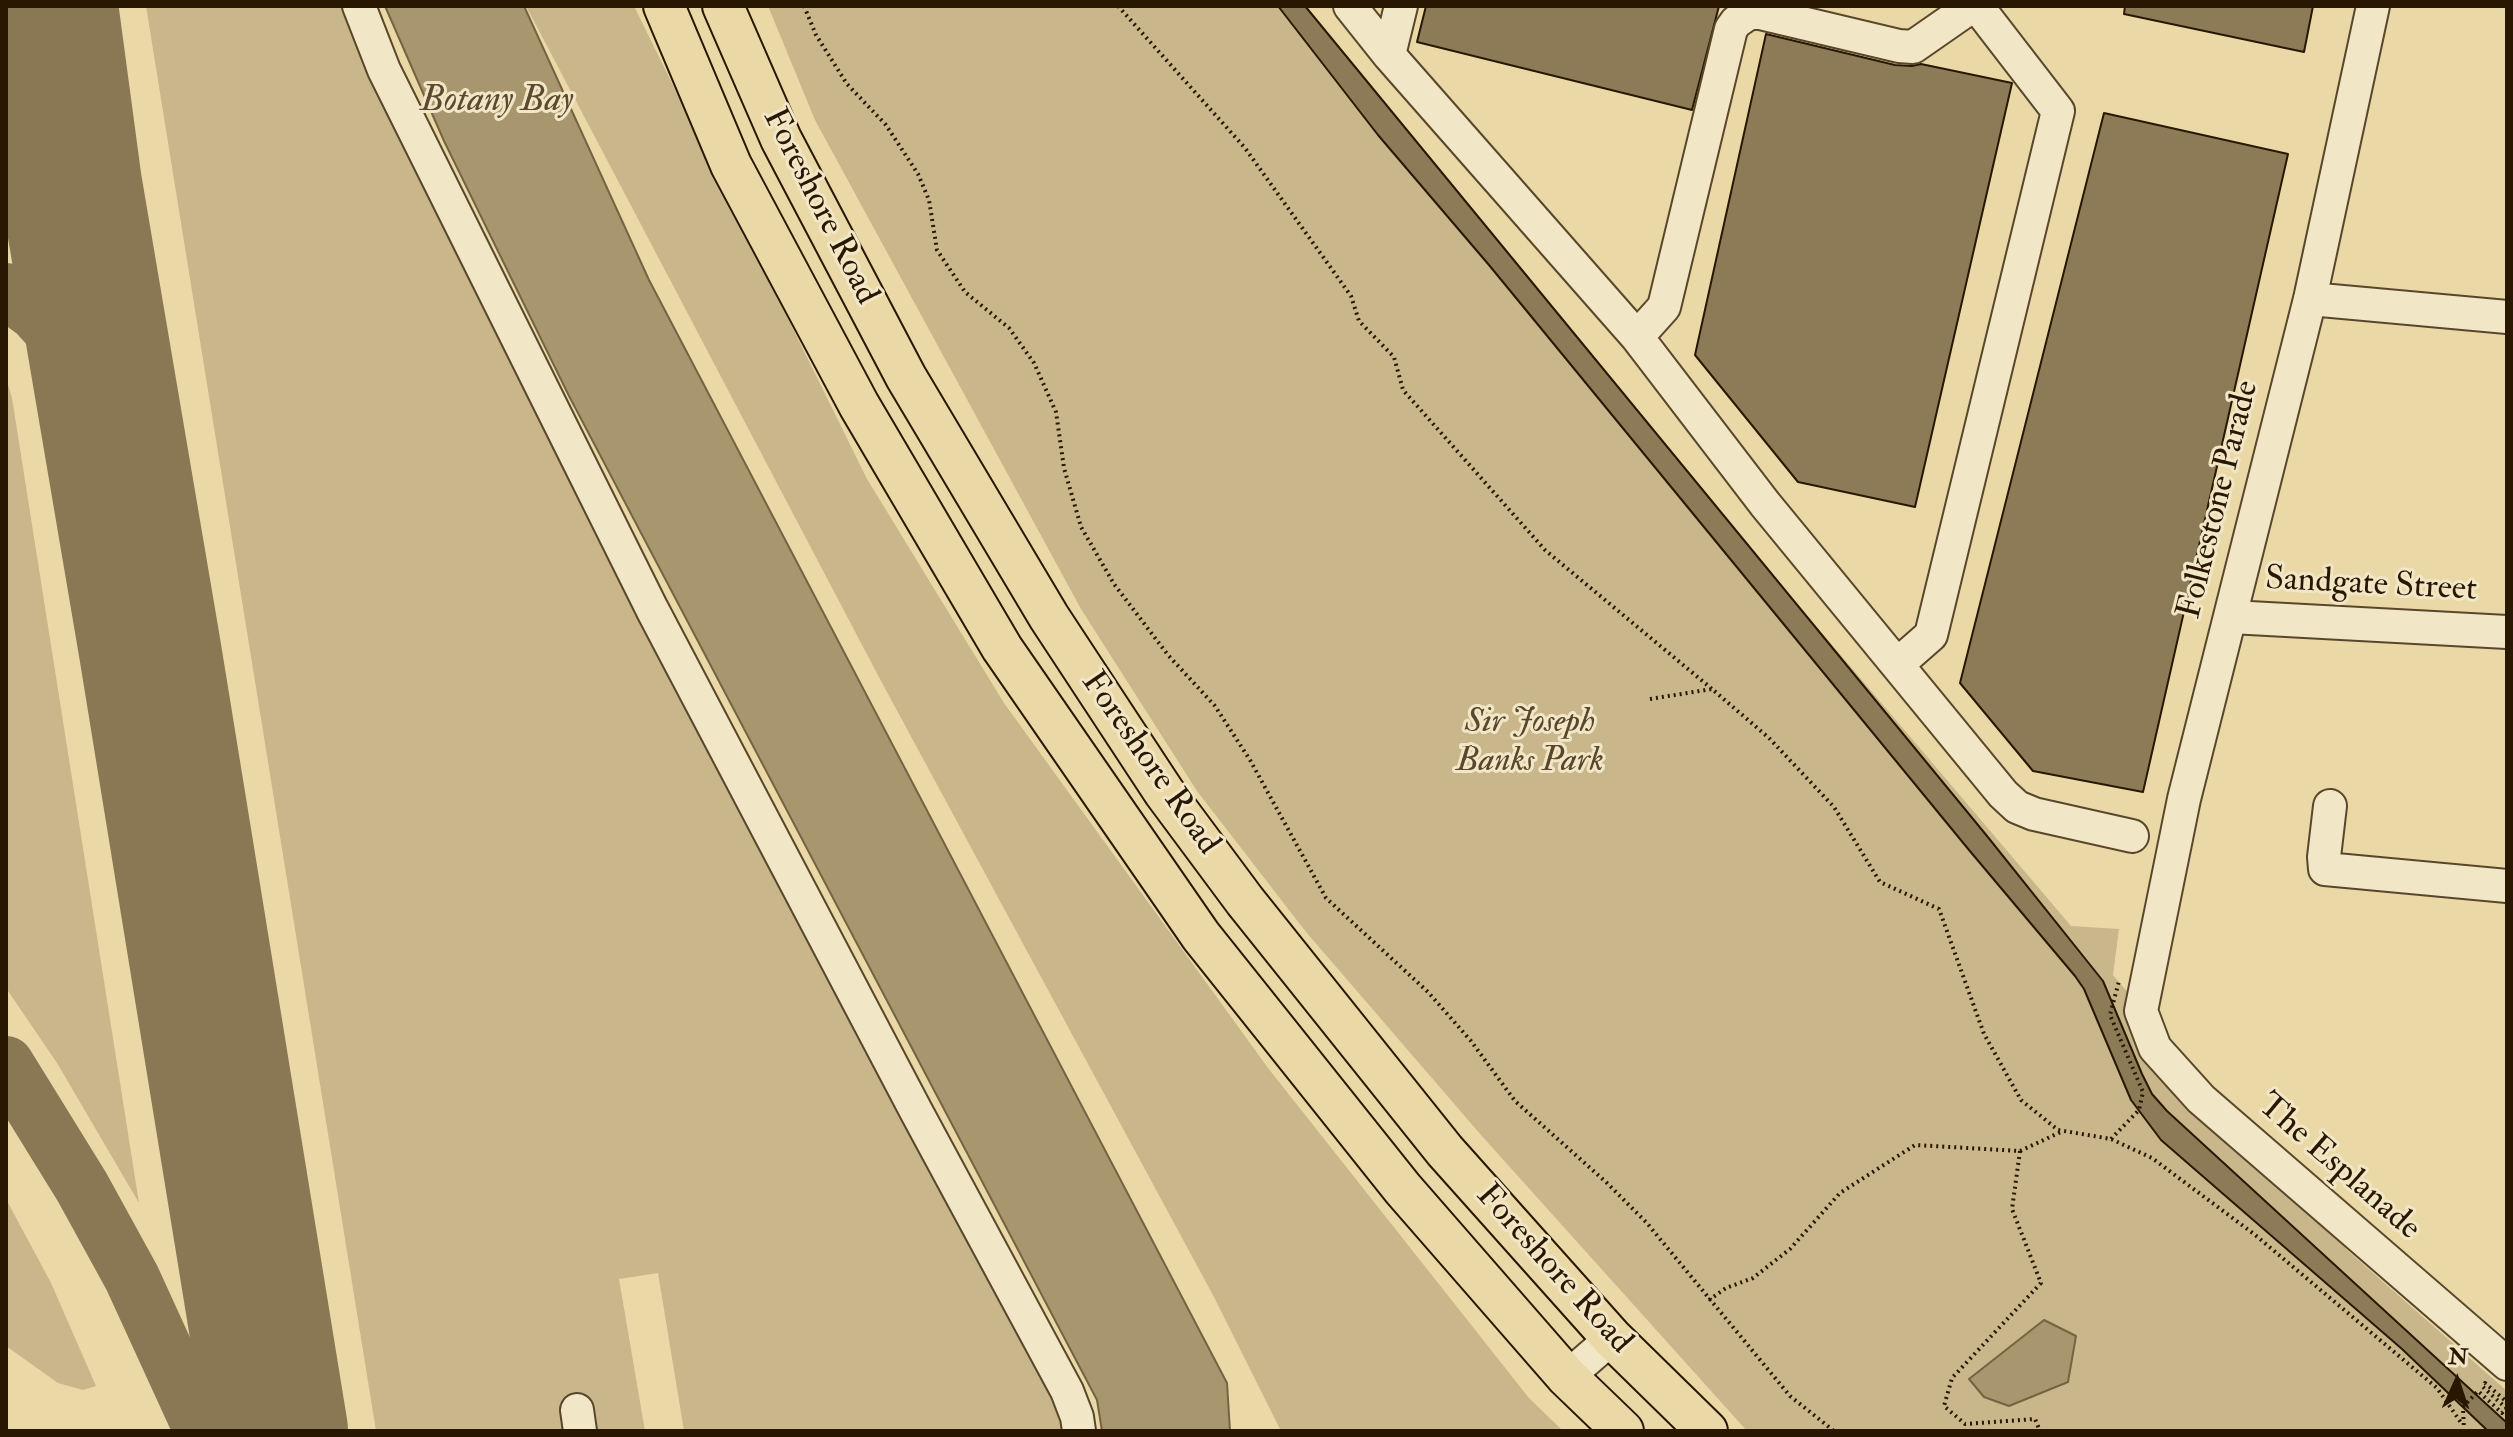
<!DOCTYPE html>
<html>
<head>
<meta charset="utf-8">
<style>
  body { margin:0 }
  #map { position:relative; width:2513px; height:1437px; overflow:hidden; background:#ead8a7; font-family:"IM FELL Double Pica",serif }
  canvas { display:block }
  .frame { position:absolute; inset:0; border:8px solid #291702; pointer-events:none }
  .north { position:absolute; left:2417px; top:1341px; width:80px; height:80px; -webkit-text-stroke:6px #f1e6c6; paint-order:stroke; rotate:3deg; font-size:22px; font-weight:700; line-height:32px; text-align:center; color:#291702 }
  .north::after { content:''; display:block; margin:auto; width:28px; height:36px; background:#291702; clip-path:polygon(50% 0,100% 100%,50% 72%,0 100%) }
</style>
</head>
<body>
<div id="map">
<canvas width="2513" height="1437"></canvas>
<div class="frame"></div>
<div class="north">N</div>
</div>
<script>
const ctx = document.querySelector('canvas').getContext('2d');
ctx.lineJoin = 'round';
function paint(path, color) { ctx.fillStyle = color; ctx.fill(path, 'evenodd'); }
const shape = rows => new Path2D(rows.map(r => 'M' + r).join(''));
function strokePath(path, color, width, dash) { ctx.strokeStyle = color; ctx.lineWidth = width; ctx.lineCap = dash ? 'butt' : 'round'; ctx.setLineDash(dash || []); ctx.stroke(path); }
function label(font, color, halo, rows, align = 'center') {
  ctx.font = font + ' "IM FELL Double Pica",serif'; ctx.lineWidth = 6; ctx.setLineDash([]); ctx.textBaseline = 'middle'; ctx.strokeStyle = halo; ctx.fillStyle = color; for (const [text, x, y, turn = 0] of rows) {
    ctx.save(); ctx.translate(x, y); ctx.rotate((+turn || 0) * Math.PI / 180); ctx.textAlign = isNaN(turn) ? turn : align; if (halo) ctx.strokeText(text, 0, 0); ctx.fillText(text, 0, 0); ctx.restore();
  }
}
paint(shape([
  [146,6,350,6,1061,1410,1065,1431,684,1431,658,1273,619,1279,645,1431,376,1431],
  [526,6,634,6,867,479,1004,703,1268,1068,1529,1398,1563,1431,1281,1431,1214,1297,881,681],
  [768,6,1302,6,1691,479,2071,926,2119,929,2113,975,2347,1250,2507,1391,2507,1431,1747,1431,1481,1135,1306,932,1197,791,1081,609,815,120],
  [6,378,12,398,139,1203,57,1063,6,988],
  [6,1199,51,1283,96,1386,83,1390,58,1383,6,1346]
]), '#c9b78b');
const water = shape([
  [385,6,524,6,649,280,1227,1383,1230,1431,1102,1431,1097,1400,569,396,444,141,385,6],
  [2044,1320,2076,1336,2068,1382,2009,1406,1984,1397,1969,1379,2044,1320]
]);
paint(water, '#a8966f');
strokePath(water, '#756343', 2);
strokePath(shape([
  [6,74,27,97,55,140,65,162,71,185],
  [6,291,36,313,79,360,103,410,114,448],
  [6,1064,82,1187,132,1278,202,1431],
  [207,1431,228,1408,242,1385,256,1346,258,1329,237,1191]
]), '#8a7854', 56);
strokePath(shape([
  [47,6,71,185,150,650,277,1431]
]), '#8a7854', 142);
const building = shape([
  [1278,6,1305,6,1987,836,2103,981,2142,1074,2152,1094,2167,1111,2507,1423,2507,1431,2488,1431,2402,1349,2161,1140,2131,1100,2084,989,2075,976,1969,850,1489,265,1378,135,1278,6],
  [1426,6,1719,6,1692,110,1417,42,1426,6],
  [2125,6,2313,6,2304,52,2124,14,2125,6],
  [1766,34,1895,65,1912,66,1921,64,2012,83,1915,507,1798,482,1695,355,1766,34],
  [2104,113,2288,154,2143,792,2033,771,1960,683,2104,113]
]);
paint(building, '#8d7b58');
strokePath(building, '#291702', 2);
const minor = shape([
  [359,6,384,70,652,609,916,1111,1067,1391,1077,1417,1079,1431],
  [1350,6,1389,55,1637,337,1765,504,2003,794,2017,807,2034,814,2132,836],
  [2373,6,2310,299,2184,799,2141,1011,2155,1048,2201,1099,2507,1364],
  [1389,55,1401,6],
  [2310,299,2507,317],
  [1637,337,1664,307,1731,29,1736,22,1749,13,1760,13,1899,46,1913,47,1972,6],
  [2231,617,2507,632],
  [1898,664,1931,635,2058,111,1977,6],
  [2330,806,2324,857,2325,869,2507,886],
  [1567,1377,1612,1338],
  [577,1410,580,1431]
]);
const major = shape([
  [664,6,731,165,859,405,1002,648,1201,936,1403,1189,1567,1377,1623,1431],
  [723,6,781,139,906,377,1049,617,1164,792,1245,901,1445,1151,1612,1338,1707,1431]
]);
strokePath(minor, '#59472b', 36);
strokePath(major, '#291702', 44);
strokePath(shape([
  [804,6,816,35,847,84,886,125,918,174,929,200,937,250,965,292,1009,328,1034,363,1056,412,1064,468,1081,527,1114,584,1168,655,1215,706,1250,760,1326,898,1428,992,1471,1041,1515,1101,1606,1182,1646,1222,1790,1396,1834,1431],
  [1118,6,1245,148,1351,296,1359,321,1394,357,1403,390,1545,550,1712,689],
  [1650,699,1712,689,1769,738,1834,807,1880,882,1939,909,1984,1034,2021,1100,2058,1130,2111,1139,2152,1158,2254,1234,2437,1388,2462,1424],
  [2111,1139,2139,1110,2143,1092,2110,1015,2119,981],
  [2020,1151,2012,1209,2041,1283,1952,1378,1944,1406,1965,1424,2035,1419,2040,1431],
  [1709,1300,1726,1288,1753,1278,1790,1249,1840,1193,1915,1145,2020,1151,2063,1131],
  [2464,1431,2463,1407,2478,1391,2502,1413,2506,1408,2483,1387,2485,1383,2507,1402]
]), '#291702', 4, [2, 4]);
strokePath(minor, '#f1e6c6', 32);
strokePath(major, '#ead8a7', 40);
label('34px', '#291702', '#f1e6c6', [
  ["Foreshore Road",819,207,63],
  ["Folkestone Parade",2220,500,-76],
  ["Sandgate Street",2371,586,3],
  ["Foreshore Road",1149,764,55],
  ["The Esplanade",2338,1168,41],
  ["Foreshore Road",1553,1270,48]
]);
label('italic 34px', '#59472b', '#f1e6c6', [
  ["Sir Joseph",1530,724],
  ["Banks Park",1530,763]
]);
label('italic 36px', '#5c4a2e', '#f1e6c6', [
  ["Botany Bay",497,102]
]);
</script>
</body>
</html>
